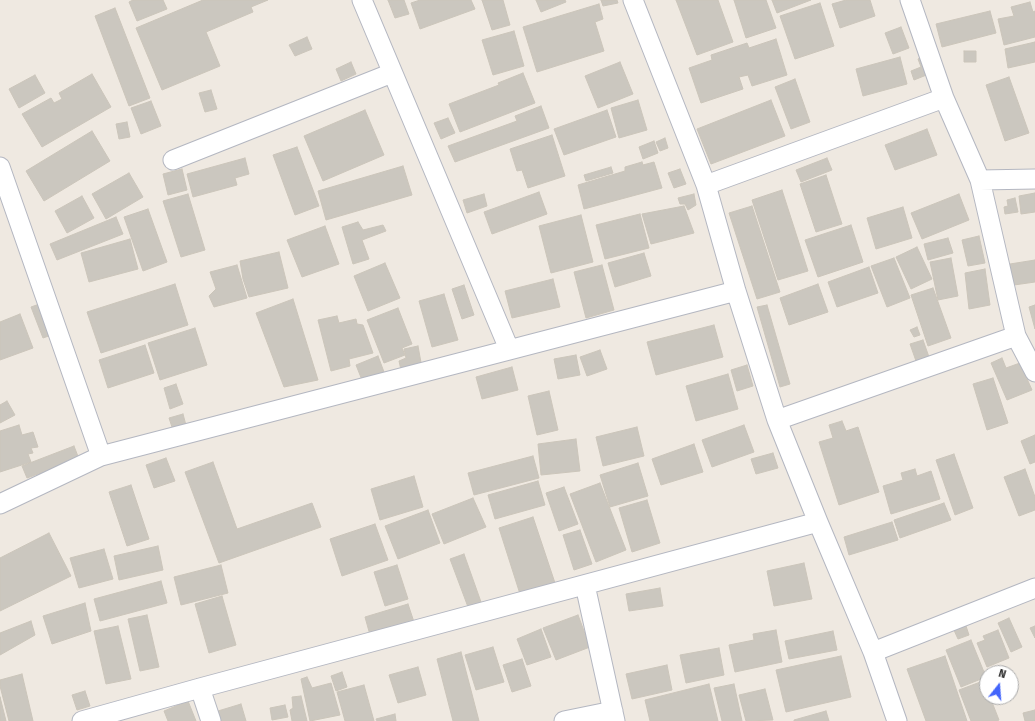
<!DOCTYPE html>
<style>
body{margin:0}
#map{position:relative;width:1035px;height:721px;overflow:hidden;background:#efe9e1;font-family:"Fira Sans",sans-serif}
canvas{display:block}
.north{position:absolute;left:979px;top:665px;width:40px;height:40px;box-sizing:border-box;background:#fff;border:1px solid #ababab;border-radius:50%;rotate:17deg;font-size:11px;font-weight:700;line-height:16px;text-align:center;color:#2e2e2e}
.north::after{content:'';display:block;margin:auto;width:14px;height:18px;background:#4264fb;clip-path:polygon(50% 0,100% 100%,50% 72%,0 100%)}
</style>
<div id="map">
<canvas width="1035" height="721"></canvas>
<div class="north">N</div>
</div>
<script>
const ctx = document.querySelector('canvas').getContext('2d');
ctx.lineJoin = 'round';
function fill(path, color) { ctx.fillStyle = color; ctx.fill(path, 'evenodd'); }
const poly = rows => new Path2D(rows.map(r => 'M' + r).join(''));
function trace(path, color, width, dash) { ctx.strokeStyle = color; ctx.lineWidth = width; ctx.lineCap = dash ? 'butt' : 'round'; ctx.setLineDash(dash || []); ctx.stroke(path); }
const building = poly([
 [133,0,163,0,167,9,137,21,129,2,133,0],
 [203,0,268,0,251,7,253,12,206,32,220,66,162,90,136,28,203,0],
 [388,0,404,0,409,14,395,18,388,0],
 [420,0,471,0,475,9,420,29,411,3,420,0],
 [482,0,503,0,510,25,492,30,482,0],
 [536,0,565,0,566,2,541,12,536,0],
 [601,0,617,0,618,3,603,6,601,0],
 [676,0,718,0,733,42,697,55,676,0],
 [734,0,766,0,776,28,746,38,734,0],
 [772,0,811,0,777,13,772,0],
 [846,0,870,0,875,16,840,28,832,4,846,0],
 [1030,2,1033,12,1035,11,1035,37,1004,45,998,19,1014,16,1011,7,1030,2],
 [820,3,834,46,795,59,780,16,820,3],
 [599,4,603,19,595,22,604,51,537,72,523,27,599,4],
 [115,8,150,98,129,106,95,16,115,8],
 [990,11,996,33,942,47,936,24,990,11],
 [901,27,909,48,893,54,885,33,901,27],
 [514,31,524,66,493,75,482,40,514,31],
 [307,37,312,49,295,56,289,45,307,37],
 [776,39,787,75,752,86,748,75,739,77,743,89,701,103,689,68,712,60,711,55,747,43,749,48,776,39],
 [1035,42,1035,62,1008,68,1005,49,1035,42],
 [964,51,976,51,976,62,964,62,964,51],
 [900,57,907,84,863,96,856,69,900,57],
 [922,57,929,74,914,80,911,71,921,67,918,59,922,57],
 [351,62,356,74,341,81,336,69,351,62],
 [620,62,633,94,598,108,585,76,620,62],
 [523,73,535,103,460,132,449,104,499,85,498,83,523,73],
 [92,74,111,107,42,147,22,114,51,98,54,103,62,99,59,93,92,74],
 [35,75,45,93,19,108,9,89,35,75],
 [1009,77,1029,133,1005,141,986,85,1009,77],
 [795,79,810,122,791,129,775,87,795,79],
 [211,90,217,109,205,112,199,93,211,90],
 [638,100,647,130,619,138,611,108,638,100],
 [771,100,785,136,711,164,697,129,771,100],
 [151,101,161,126,141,134,131,108,151,101],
 [541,106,549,128,455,162,448,146,517,121,515,116,541,106],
 [365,110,384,155,323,181,304,136,365,110],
 [607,110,616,137,564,155,554,129,607,110],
 [448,118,455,133,441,139,434,123,448,118],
 [127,122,130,137,119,139,116,124,127,122],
 [927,129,937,155,895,170,885,145,927,129],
 [92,131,110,161,44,201,26,171,92,131],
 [552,135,565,176,528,188,522,170,517,171,510,149,552,135],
 [665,138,668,148,660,151,656,142,665,138],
 [654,141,658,153,643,159,639,147,654,141],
 [297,147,319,206,295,215,273,155,297,147],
 [245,158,249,174,235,178,237,185,193,197,187,174,245,158],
 [827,158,832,170,801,182,796,170,827,158],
 [642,162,643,165,654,162,662,188,584,209,578,185,625,171,625,167,642,162],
 [403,166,412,195,326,220,318,191,403,166],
 [611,167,613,173,586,181,584,175,611,167],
 [182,169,187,190,168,195,163,174,182,169],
 [680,169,686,184,674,188,668,173,680,169],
 [129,173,143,197,106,219,92,194,129,173],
 [826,175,842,224,816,232,800,184,826,175],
 [782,190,808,271,778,280,752,200,782,190],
 [539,192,547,214,492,234,484,212,539,192],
 [1035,193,1035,212,1021,214,1019,196,1035,193],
 [188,194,205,250,181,257,163,201,188,194],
 [484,194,487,206,467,213,463,200,484,194],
 [694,194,696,205,688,210,685,204,680,204,678,198,694,194],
 [959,194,969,220,922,239,911,213,959,194],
 [82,196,94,218,67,233,55,211,82,196],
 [1015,198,1018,212,1005,214,1004,207,1008,206,1007,200,1015,198],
 [684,206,694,233,651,244,642,214,684,206],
 [752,206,780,292,757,299,729,213,752,206],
 [903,207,912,238,876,249,867,218,903,207],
 [148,209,167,262,143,271,124,217,148,209],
 [640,214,649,248,605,259,596,225,640,214],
 [581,215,593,262,551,273,539,226,581,215],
 [116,217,123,234,57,260,50,244,116,217],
 [358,222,363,230,383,225,386,231,362,240,369,259,353,264,342,227,358,222],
 [851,225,863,262,818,277,805,240,851,225],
 [325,226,339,264,302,277,287,240,325,226],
 [979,236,985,263,968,266,962,240,979,236],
 [948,238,953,253,928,260,924,244,948,238],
 [130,239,138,269,89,282,81,253,130,239],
 [917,247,932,279,911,289,896,257,917,247],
 [279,252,288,288,249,297,243,279,240,261,279,252],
 [644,253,651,276,615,287,608,263,644,253],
 [894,258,910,298,887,307,871,266,894,258],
 [951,258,958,296,938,300,930,262,951,258],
 [1035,260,1035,282,1014,285,1010,264,1035,260],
 [385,263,400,298,368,311,354,276,385,263],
 [237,265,247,298,214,307,209,296,216,289,210,272,237,265],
 [602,265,614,310,586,318,574,272,602,265],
 [869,267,878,293,837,307,828,282,869,267],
 [985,269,990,305,969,309,965,273,985,269],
 [553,279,560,307,512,318,505,291,553,279],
 [175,284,188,325,101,353,87,312,175,284],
 [818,284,828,312,789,325,780,298,818,284],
 [464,285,474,315,462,319,452,289,464,285],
 [933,288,951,338,928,346,911,295,933,288],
 [444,294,458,340,432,347,419,301,444,294],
 [293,299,318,380,284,387,256,313,293,299],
 [45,302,57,333,43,338,31,307,45,302],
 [767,305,790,384,780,387,757,307,767,305],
 [1035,305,1035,329,1029,307,1035,305],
 [398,308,412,344,402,348,405,355,384,363,367,320,398,308],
 [20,314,33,348,0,360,0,322,20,314],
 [337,316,339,323,356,319,357,324,363,325,373,353,349,359,350,366,331,371,318,320,337,316],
 [714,325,723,357,656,375,647,342,714,325],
 [917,327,920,335,914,337,910,330,917,327],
 [195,328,207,365,160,380,148,343,195,328],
 [923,340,929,357,916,361,910,344,923,340],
 [145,345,154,373,108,388,99,360,145,345],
 [418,346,422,368,401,370,399,361,406,358,404,349,418,346],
 [600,350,607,369,587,376,580,357,600,350],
 [576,355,580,375,558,379,554,359,576,355],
 [378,356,384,372,362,380,356,365,378,356],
 [1002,358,1006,368,1020,363,1032,390,1007,400,991,363,1002,358],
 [747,365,753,386,737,391,731,370,747,365],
 [512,367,518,390,482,399,476,377,512,367],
 [728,374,738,409,696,421,686,386,728,374],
 [993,378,1008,423,987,430,973,384,993,378],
 [176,384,183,404,170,409,164,388,176,384],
 [549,391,558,430,537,435,528,396,549,391],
 [7,401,15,415,0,423,0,405,7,401],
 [183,414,187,429,174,433,169,418,183,414],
 [842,421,846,431,858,427,879,492,839,505,819,442,833,438,829,425,842,421],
 [19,425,22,435,33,432,38,447,31,448,33,453,28,454,31,462,0,472,0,431,19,425],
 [744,425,754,452,712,467,702,440,744,425],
 [637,427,644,456,603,466,596,437,637,427],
 [1035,435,1035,462,1030,464,1021,441,1035,435],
 [576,439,580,471,541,475,538,444,576,439],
 [694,444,703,472,661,485,652,459,694,444],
 [74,446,79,459,27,478,22,466,74,446],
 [773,453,778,468,756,474,751,459,773,453],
 [954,454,973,508,955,515,936,460,954,454],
 [533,456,539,478,474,495,468,473,533,456],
 [166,458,175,481,154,488,146,465,166,458],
 [213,462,237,529,312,503,321,527,219,563,185,472,213,462],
 [638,463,648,496,610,507,600,475,638,463],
 [915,469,917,476,931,471,940,499,891,514,883,486,903,480,901,473,915,469],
 [1025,469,1035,497,1035,510,1019,516,1004,477,1025,469],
 [414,476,423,507,380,520,371,489,414,476],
 [538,481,545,505,495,519,488,495,538,481],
 [600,483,626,550,596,562,570,494,600,483],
 [131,485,149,539,127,546,109,492,131,485],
 [564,487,578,524,559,531,546,493,564,487],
 [473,498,486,527,444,544,432,514,473,498],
 [647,500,660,543,632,552,619,508,647,500],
 [944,503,951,520,900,538,894,520,944,503],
 [428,510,440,543,398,559,385,526,428,510],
 [533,517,555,583,520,594,499,528,533,517],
 [892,522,898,540,849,555,844,537,892,522],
 [375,524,388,560,342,576,330,539,375,524],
 [580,530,592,564,574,570,563,535,580,530],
 [49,533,71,576,0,611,0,558,49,533],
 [158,546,163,570,119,580,114,556,158,546],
 [104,549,113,579,79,588,70,558,104,549],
 [464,554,481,602,468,607,450,559,464,554],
 [804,563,812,599,774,606,767,571,804,563],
 [221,565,228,593,181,605,174,577,221,565],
 [397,565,408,599,385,606,374,572,397,565],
 [161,581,167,603,100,621,94,599,161,581],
 [660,588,663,606,629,611,626,594,660,588],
 [222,596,236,645,209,653,195,604,222,596],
 [85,603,91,631,52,644,43,616,85,603],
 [408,604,414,622,370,635,365,617,408,604],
 [147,615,159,667,140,671,128,619,147,615],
 [578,615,590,647,556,660,543,628,578,615],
 [1009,618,1022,647,1011,652,998,623,1009,618],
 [31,621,35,635,0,655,0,633,31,621],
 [965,623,969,635,958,639,953,628,965,623],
 [118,626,131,679,106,684,94,631,118,626],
 [1035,626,1035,638,1030,628,1035,626],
 [541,629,551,657,527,665,517,639,541,629],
 [776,630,782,662,735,672,729,645,754,640,753,634,776,630],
 [998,630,1009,658,987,667,977,643,985,640,983,636,998,630],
 [833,631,837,650,789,659,785,641,833,631],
 [971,640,986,677,961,687,946,650,971,640],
 [493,647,504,682,476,690,465,655,493,647],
 [719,648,724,675,686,683,680,655,719,648],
 [461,652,479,721,453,721,437,659,461,652],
 [841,656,851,697,786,712,776,670,841,656],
 [945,656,967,721,926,721,907,669,945,656],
 [522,659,531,686,512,692,503,665,522,659],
 [667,665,672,690,632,699,626,674,667,665],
 [418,667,426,695,398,703,389,675,418,667],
 [342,672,347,687,336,691,331,676,342,672],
 [22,674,33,721,9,721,0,686,0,680,22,674],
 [307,677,312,688,331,683,340,715,310,721,301,679,307,677],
 [983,681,987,690,987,697,990,697,999,720,997,721,971,721,959,690,983,681],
 [709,684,718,721,650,721,645,700,709,684],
 [734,684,742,721,722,721,714,688,734,684],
 [364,685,374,721,345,721,337,692,364,685],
 [765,689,773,720,746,721,739,695,765,689],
 [85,691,90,706,77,710,72,695,85,691],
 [301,696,307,721,292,721,290,710,293,708,292,697,301,696],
 [0,697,6,721,0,721,0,697],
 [188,701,196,721,168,721,164,711,188,701],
 [241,704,246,721,221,721,218,711,241,704],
 [285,705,288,717,272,720,270,708,285,705],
 [1035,710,1035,721,1025,721,1023,713,1035,710],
 [826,711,829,721,794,721,794,720,826,711],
 [395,714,396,721,377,721,376,719,395,714]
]);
fill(building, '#cbc7bf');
trace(building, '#cbc5ba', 1);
const minor = poly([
 [362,0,509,349],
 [633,0,706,185,736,291,777,420,818,522,873,652,1035,588],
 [910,0,944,98,980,180,1016,336,1035,372],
 [173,160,392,73],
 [0,167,101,456],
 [980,180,1035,179],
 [706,185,944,98],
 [777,420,1016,336],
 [0,504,101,456,736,291],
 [585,585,615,721],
 [873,652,897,721],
 [200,688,211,721],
 [82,721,200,688,818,522],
 [564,721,613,711]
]);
trace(minor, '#b4b7c1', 21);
trace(minor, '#fff', 19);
</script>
